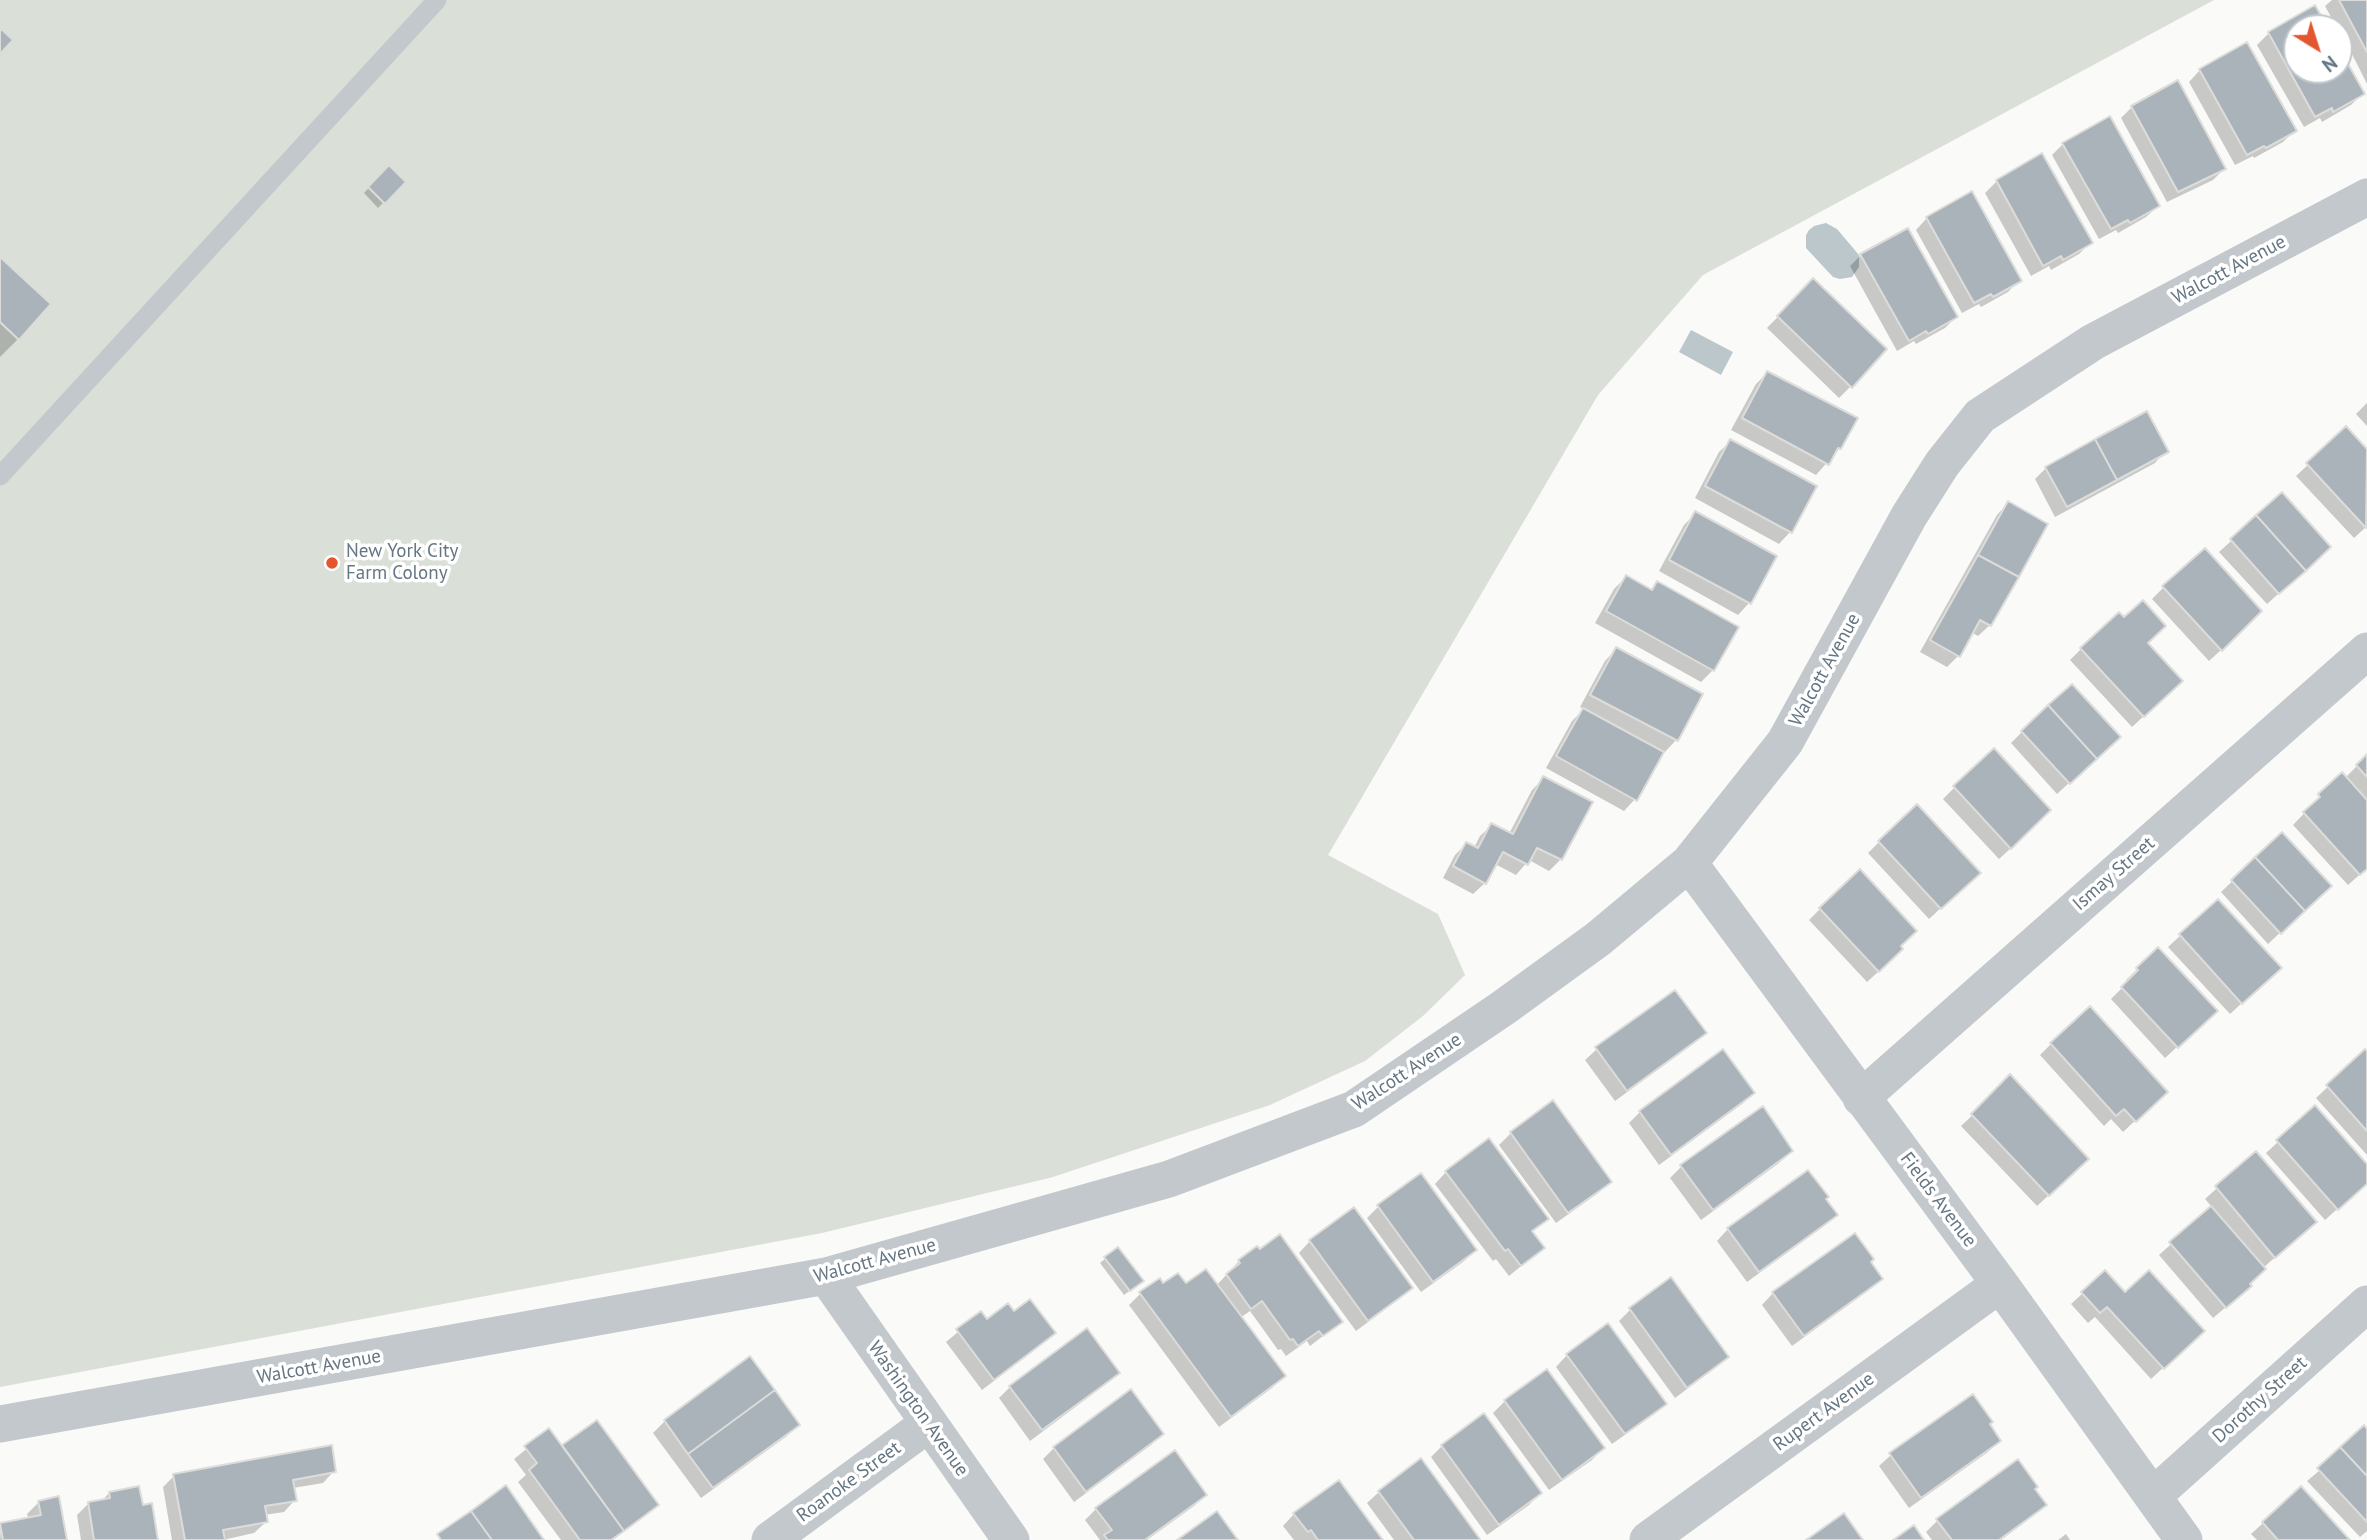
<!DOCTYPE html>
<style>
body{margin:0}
#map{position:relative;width:2367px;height:1540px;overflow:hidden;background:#fafaf8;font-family:"PT Sans",sans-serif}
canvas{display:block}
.north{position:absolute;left:2283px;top:14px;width:70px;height:70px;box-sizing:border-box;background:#fff;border:2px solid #c1c8cd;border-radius:50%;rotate:142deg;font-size:19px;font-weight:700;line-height:28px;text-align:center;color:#657683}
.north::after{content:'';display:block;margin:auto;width:24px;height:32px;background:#e4572e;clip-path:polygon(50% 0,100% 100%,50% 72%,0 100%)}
</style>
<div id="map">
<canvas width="2367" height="1540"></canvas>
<div class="north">N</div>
</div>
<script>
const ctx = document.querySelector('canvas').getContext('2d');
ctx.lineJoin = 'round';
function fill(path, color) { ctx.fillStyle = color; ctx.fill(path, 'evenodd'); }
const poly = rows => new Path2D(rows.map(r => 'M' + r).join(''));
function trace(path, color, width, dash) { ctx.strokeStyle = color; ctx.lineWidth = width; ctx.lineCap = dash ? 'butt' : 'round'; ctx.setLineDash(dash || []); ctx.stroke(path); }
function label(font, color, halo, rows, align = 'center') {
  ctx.font = font + ' "PT Sans",sans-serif'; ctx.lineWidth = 7; ctx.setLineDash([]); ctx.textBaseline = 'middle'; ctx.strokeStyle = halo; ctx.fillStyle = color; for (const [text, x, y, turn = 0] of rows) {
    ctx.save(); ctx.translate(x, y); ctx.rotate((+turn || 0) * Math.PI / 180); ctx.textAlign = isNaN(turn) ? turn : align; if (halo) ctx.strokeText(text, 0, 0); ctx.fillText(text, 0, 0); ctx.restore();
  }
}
fill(poly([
 [0,0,2214,0,1703,275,1598,395,1328,855,1438,914,1465,975,1423,1016,1365,1061,1270,1105,1053,1177,822,1233,0,1387]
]), '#dadfd7');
fill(poly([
 [1826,223,1837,229,1859,255,1859,267,1852,277,1840,279,1833,277,1806,248,1806,235,1809,230,1814,226],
 [1691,330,1733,352,1721,375,1679,352]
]), '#bbc7cb');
fill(poly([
 [2332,0,2367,0,2367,84,2339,28,2337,28,2325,6],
 [2314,8,2326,28,2297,28,2297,70,2339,70,2339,52,2362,94,2351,105,2322,122,2320,118,2304,127,2257,45,2269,33],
 [2200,70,2294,131,2283,142,2254,158,2253,156,2235,165,2189,82],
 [2132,107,2224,169,2213,180,2167,202,2121,118],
 [2063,144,2158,206,2146,217,2118,233,2116,230,2099,239,2052,155],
 [2041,156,2090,243,2079,254,2051,270,2049,266,2031,276,1985,193,1997,181],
 [389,167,404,182,378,208,364,193],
 [1927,218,2019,280,2008,292,1981,307,1979,304,1962,313,1916,230],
 [1861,255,1956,317,1945,328,1916,344,1914,341,1897,351,1850,266],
 [0,260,18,339,0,357],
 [1814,280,1863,374,1839,398,1767,328],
 [1767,373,1840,448,1816,475,1731,430,1756,384],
 [2367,403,2367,426,2356,414],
 [2346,429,2367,451,2367,526,2354,538,2296,476],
 [1731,441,1814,486,1790,532,1779,544,1695,498,1719,452],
 [2166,451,2155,463,2055,517,2035,479,2046,468],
 [2282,495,2318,558,2267,604,2219,552],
 [2008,503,1990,625,1978,636,1971,632,1958,656,1947,667,1920,652,1997,515],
 [1695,514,1749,603,1738,615,1659,571,1684,525],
 [1626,577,1650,591,1657,583,1737,628,1713,670,1701,682,1595,623,1614,589],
 [2164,587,2233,639,2209,661,2152,599],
 [1616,649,1701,694,1676,740,1665,752,1663,751,1635,799,1624,811,1546,768,1572,721,1584,709,1580,707,1605,661],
 [2081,649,2170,692,2132,727,2070,660],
 [2022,732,2107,748,2057,794,2011,743],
 [2367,756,2367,868,2348,885,2293,825,2341,775,2345,778],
 [1544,778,1591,803,1561,859,1549,871,1529,860,1516,875,1495,864,1485,883,1473,894,1443,878,1455,855,1466,844,1474,848,1480,836,1492,825,1509,834,1532,790],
 [1955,787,2022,838,1999,859,1943,799],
 [2282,834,2318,897,2268,944,2221,892],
 [1879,842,1967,884,1929,919,1868,853],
 [2218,901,2268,979,2230,1014,2168,947],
 [1820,909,1899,946,1890,961,1867,982,1809,920],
 [2158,949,2204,1022,2165,1058,2111,999,2128,982,2126,980],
 [1705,1033,1693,1044,1615,1101,1585,1060,1597,1049],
 [2051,1044,2154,1103,2123,1132,2111,1119,2104,1126,2040,1055],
 [2365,1052,2367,1054,2367,1155,2316,1098],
 [1753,1093,1742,1104,1659,1165,1629,1123,1640,1112],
 [1553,1103,1610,1182,1598,1193,1556,1223,1499,1145,1511,1133],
 [2315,1108,2367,1167,2367,1182,2325,1220,2266,1153],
 [1978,1110,2076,1170,2037,1206,1961,1126],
 [1489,1141,1547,1218,1532,1232,1543,1248,1509,1276,1496,1259,1493,1261,1435,1184,1446,1172],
 [1790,1151,1779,1163,1701,1220,1670,1178,1681,1167],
 [2256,1153,2315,1222,2263,1268,2238,1297,2213,1318,2159,1255,2212,1207,2205,1199],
 [1420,1176,1475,1250,1463,1262,1421,1292,1367,1218,1378,1207],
 [1824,1199,1836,1215,1824,1226,1747,1282,1717,1241,1728,1229],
 [1310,1241,1410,1287,1399,1299,1356,1331,1299,1253],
 [1117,1249,1136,1286,1124,1295,1100,1263],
 [1239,1261,1341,1322,1310,1346,1307,1341,1286,1356,1281,1349,1278,1350,1250,1311,1240,1318,1283,1376,1272,1388,1219,1427,1129,1305,1140,1294,1163,1286,1216,1286],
 [1869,1262,1880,1278,1869,1290,1792,1346,1762,1305,1773,1293],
 [2105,1273,2125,1295,2191,1342,2151,1379,2095,1317,2088,1323,2071,1304],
 [1670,1280,1727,1357,1715,1368,1675,1398,1619,1321,1630,1310],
 [981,1313,986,1321,1054,1333,1042,1344,982,1390,946,1342],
 [1567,1355,1665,1403,1653,1415,1612,1444,1556,1367],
 [750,1359,798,1425,787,1436,701,1498,653,1433,665,1421],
 [1547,1371,1603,1448,1592,1460,1549,1490,1493,1413,1505,1401],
 [1118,1373,1106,1384,1030,1441,999,1398,1010,1387],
 [597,1422,657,1505,645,1516,613,1540,561,1540,518,1482,526,1475,514,1459,549,1431,562,1448],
 [1988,1425,1999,1440,1988,1452,1909,1508,1879,1466,1891,1455],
 [2367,1431,2367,1531,2360,1537,2307,1481],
 [1162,1434,1151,1445,1074,1502,1043,1459,1054,1448],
 [1442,1446,1540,1493,1529,1505,1487,1535,1431,1457],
 [334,1471,323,1483,293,1488,295,1500,284,1512,264,1515,266,1522,254,1533,223,1540,172,1540,163,1487,174,1476],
 [2033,1489,2045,1505,2033,1516,2001,1540,1932,1540,1926,1532,1937,1521],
 [2301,1489,2347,1540,2257,1540,2251,1534],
 [1379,1492,1477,1540,1394,1540,1367,1503],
 [109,1493,142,1507,156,1540,81,1540,77,1515,88,1504,101,1502],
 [1205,1495,1194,1506,1147,1540,1100,1540,1085,1520,1096,1509],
 [39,1502,66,1540,0,1540,1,1524,29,1519,27,1514],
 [1294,1514,1381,1540,1294,1540,1283,1526],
 [2066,1534,2070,1540,2058,1540]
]), '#0003');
const building = poly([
 [2339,0,2367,0,2367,52,2339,0],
 [2315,5,2328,28,2297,28,2297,70,2339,70,2339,48,2365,94,2333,112,2332,108,2315,117,2268,32,2315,5],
 [0,28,13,40,0,54,0,28],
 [2247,42,2297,131,2266,148,2264,146,2247,155,2199,69,2247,42],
 [2178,80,2226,169,2178,192,2131,106,2178,80],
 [2110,116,2160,206,2130,223,2128,220,2111,229,2062,143,2110,116],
 [2042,153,2093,243,2063,260,2061,256,2043,266,1996,180,2042,153],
 [389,165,406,182,385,204,368,187,389,165],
 [1972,191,2022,281,1993,297,1991,294,1974,303,1926,217,1972,191],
 [1908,228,1958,317,1928,334,1926,331,1909,341,1860,254,1908,228],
 [0,257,51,304,19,340,0,322,0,257],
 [1813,278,1887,349,1852,388,1777,316,1813,278],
 [1767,371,1858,418,1841,449,1838,448,1829,465,1742,418,1767,371],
 [2147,411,2169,452,2117,480,2095,439,2147,411],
 [2346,426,2367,449,2366,528,2306,463,2346,426],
 [1730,439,1817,486,1792,533,1705,486,1730,439],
 [2095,439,2117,480,2067,507,2045,467,2095,439],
 [2282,492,2331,547,2306,571,2256,515,2282,492],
 [2008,501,2048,524,2019,577,1978,555,2008,501],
 [1695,511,1777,556,1751,604,1669,560,1695,511],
 [2256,515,2306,571,2279,594,2230,539,2256,515],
 [2205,548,2262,611,2222,651,2162,586,2205,548],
 [1978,555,2019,577,1991,626,1980,620,1960,657,1930,640,1978,555],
 [1626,575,1652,590,1657,581,1739,627,1714,671,1606,611,1626,575],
 [2143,600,2166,626,2148,643,2183,681,2144,717,2080,648,2119,612,2124,617,2143,600],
 [1616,647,1703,694,1678,741,1590,695,1616,647],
 [2072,684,2121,737,2097,759,2048,705,2072,684],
 [2048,705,2097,759,2070,784,2021,731,2048,705],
 [1583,708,1664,752,1637,801,1556,756,1583,708],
 [1994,748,2051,810,2011,849,1953,786,1994,748],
 [2367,754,2367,777,2356,765,2367,754],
 [2342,772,2367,800,2367,869,2360,875,2303,812,2320,797,2318,794,2342,772],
 [1543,776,1593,802,1562,860,1537,848,1528,865,1503,852,1486,884,1453,866,1466,842,1478,848,1491,823,1513,834,1543,776],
 [1917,804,1981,873,1941,909,1878,841,1917,804],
 [2282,832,2332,886,2305,911,2255,857,2282,832],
 [2255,857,2305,911,2281,934,2231,880,2255,857],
 [1860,869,1917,931,1901,946,1903,949,1879,972,1819,908,1860,869],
 [2218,899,2282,968,2242,1004,2179,934,2218,899],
 [2158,947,2218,1011,2178,1048,2121,987,2138,970,2136,968,2158,947],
 [1675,990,1707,1033,1627,1091,1595,1047,1675,990],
 [2090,1006,2168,1092,2136,1122,2124,1109,2116,1116,2050,1043,2090,1006],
 [1723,1049,1755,1093,1671,1155,1639,1111,1723,1049],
 [2365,1049,2367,1051,2367,1131,2326,1085,2365,1049],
 [2010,1074,2089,1159,2049,1196,1971,1114,2010,1074],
 [1553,1100,1612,1182,1568,1213,1510,1132,1553,1100],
 [2315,1105,2367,1164,2367,1184,2338,1210,2276,1140,2315,1105],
 [1763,1106,1793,1151,1713,1210,1680,1165,1763,1106],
 [1489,1138,1549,1219,1532,1231,1545,1248,1521,1266,1508,1249,1505,1251,1445,1171,1489,1138],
 [2256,1151,2317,1222,2275,1258,2215,1186,2256,1151],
 [1808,1170,1829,1197,1826,1199,1838,1215,1759,1272,1727,1228,1808,1170],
 [1421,1173,1477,1250,1433,1282,1377,1205,1421,1173],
 [2211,1206,2266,1269,2250,1284,2252,1286,2226,1308,2169,1242,2211,1206],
 [1354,1207,1413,1288,1368,1321,1309,1240,1354,1207],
 [1855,1233,1874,1259,1871,1262,1883,1279,1804,1336,1772,1292,1855,1233],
 [1280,1234,1343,1322,1323,1336,1319,1331,1298,1346,1293,1339,1290,1340,1262,1301,1251,1309,1226,1274,1240,1263,1238,1260,1257,1246,1260,1249,1280,1234],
 [1118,1247,1144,1281,1130,1291,1104,1257,1118,1247],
 [1206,1269,1286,1376,1231,1417,1139,1292,1160,1278,1163,1283,1178,1273,1186,1283,1206,1269],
 [2105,1270,2125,1292,2149,1270,2205,1331,2164,1369,2107,1307,2100,1313,2081,1292,2105,1270],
 [1671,1277,1729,1357,1687,1388,1629,1308,1671,1277],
 [1030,1299,1056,1333,994,1380,956,1329,981,1311,987,1319,1008,1303,1014,1311,1030,1299],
 [1608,1323,1667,1404,1625,1434,1566,1354,1608,1323],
 [1087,1328,1120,1373,1042,1430,1009,1386,1087,1328],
 [750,1356,775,1390,688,1454,664,1420,750,1356],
 [1547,1369,1605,1448,1562,1480,1504,1400,1547,1369],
 [1131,1389,1164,1434,1086,1492,1053,1447,1131,1389],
 [775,1390,800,1425,713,1488,688,1454,775,1390],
 [1973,1394,1993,1422,1990,1424,2001,1441,1921,1498,1889,1453,1973,1394],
 [1484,1413,1542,1493,1499,1525,1441,1445,1484,1413],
 [597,1420,659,1505,624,1531,562,1445,597,1420],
 [2364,1425,2367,1429,2367,1476,2340,1447,2364,1425],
 [549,1428,624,1531,611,1540,580,1540,529,1470,537,1463,524,1446,549,1428],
 [332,1445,336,1472,293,1480,297,1501,265,1506,268,1522,223,1530,225,1540,185,1540,173,1474,332,1445],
 [2340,1447,2367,1476,2367,1522,2317,1468,2340,1447],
 [1175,1450,1207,1495,1145,1540,1108,1540,1104,1535,1112,1530,1095,1508,1175,1450],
 [1421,1458,1480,1539,1479,1540,1414,1540,1378,1491,1421,1458],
 [2018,1459,2038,1487,2035,1489,2047,1505,1999,1540,1952,1540,1936,1519,2018,1459],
 [1339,1480,1383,1540,1318,1540,1311,1530,1308,1532,1293,1513,1339,1480],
 [506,1485,544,1540,492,1540,471,1511,506,1485],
 [139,1486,143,1505,152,1503,158,1540,94,1540,88,1502,110,1498,109,1492,139,1486],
 [2301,1486,2350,1540,2278,1540,2262,1522,2301,1486],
 [59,1496,67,1540,3,1540,0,1523,41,1515,38,1501,59,1496],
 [471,1511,492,1540,441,1540,437,1534,471,1511],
 [1217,1511,1238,1540,1177,1540,1217,1511],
 [1844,1513,1863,1540,1806,1540,1844,1513],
 [1914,1525,1924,1540,1893,1540,1914,1525]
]);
fill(building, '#aab3b9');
trace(building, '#dcdcda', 2);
trace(poly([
 [0,476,437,0]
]), '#c3c8cc', 19);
trace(poly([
 [1689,863,2000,1284,2184,1540],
 [1861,1098,2367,651],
 [826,1276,1011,1540],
 [0,1424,826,1276,1169,1179,1354,1109,1503,1008,1598,939,1689,863,1785,742,1909,516,1942,464,1980,416,2093,342,2367,197],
 [2153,1496,2367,1304],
 [770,1540,928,1424],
 [1648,1540,2000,1284]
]), '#c3c8cc', 37);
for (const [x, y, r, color] of [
 [332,563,7,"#e4572e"]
]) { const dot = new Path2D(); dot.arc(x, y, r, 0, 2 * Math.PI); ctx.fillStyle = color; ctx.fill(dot); trace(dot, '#fff', 2.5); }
label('19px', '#657683', '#fff', [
 ["Walcott Avenue",2229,270,-28],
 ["Walcott Avenue",1825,670,-61],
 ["Ismay Street",2114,874,-41],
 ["Walcott Avenue",1407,1072,-33],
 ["Fields Avenue",1938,1200,53],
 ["Walcott Avenue",875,1261,-15],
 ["Walcott Avenue",319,1367,-10],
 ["Dorothy Street",2260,1400,-42],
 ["Washington Avenue",918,1409,55],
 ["Rupert Avenue",1824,1412,-36],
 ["Roanoke Street",849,1482,-36]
]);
label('19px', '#657683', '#fff', [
 ["New York City",346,552],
 ["Farm Colony",346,574]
], 'left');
</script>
